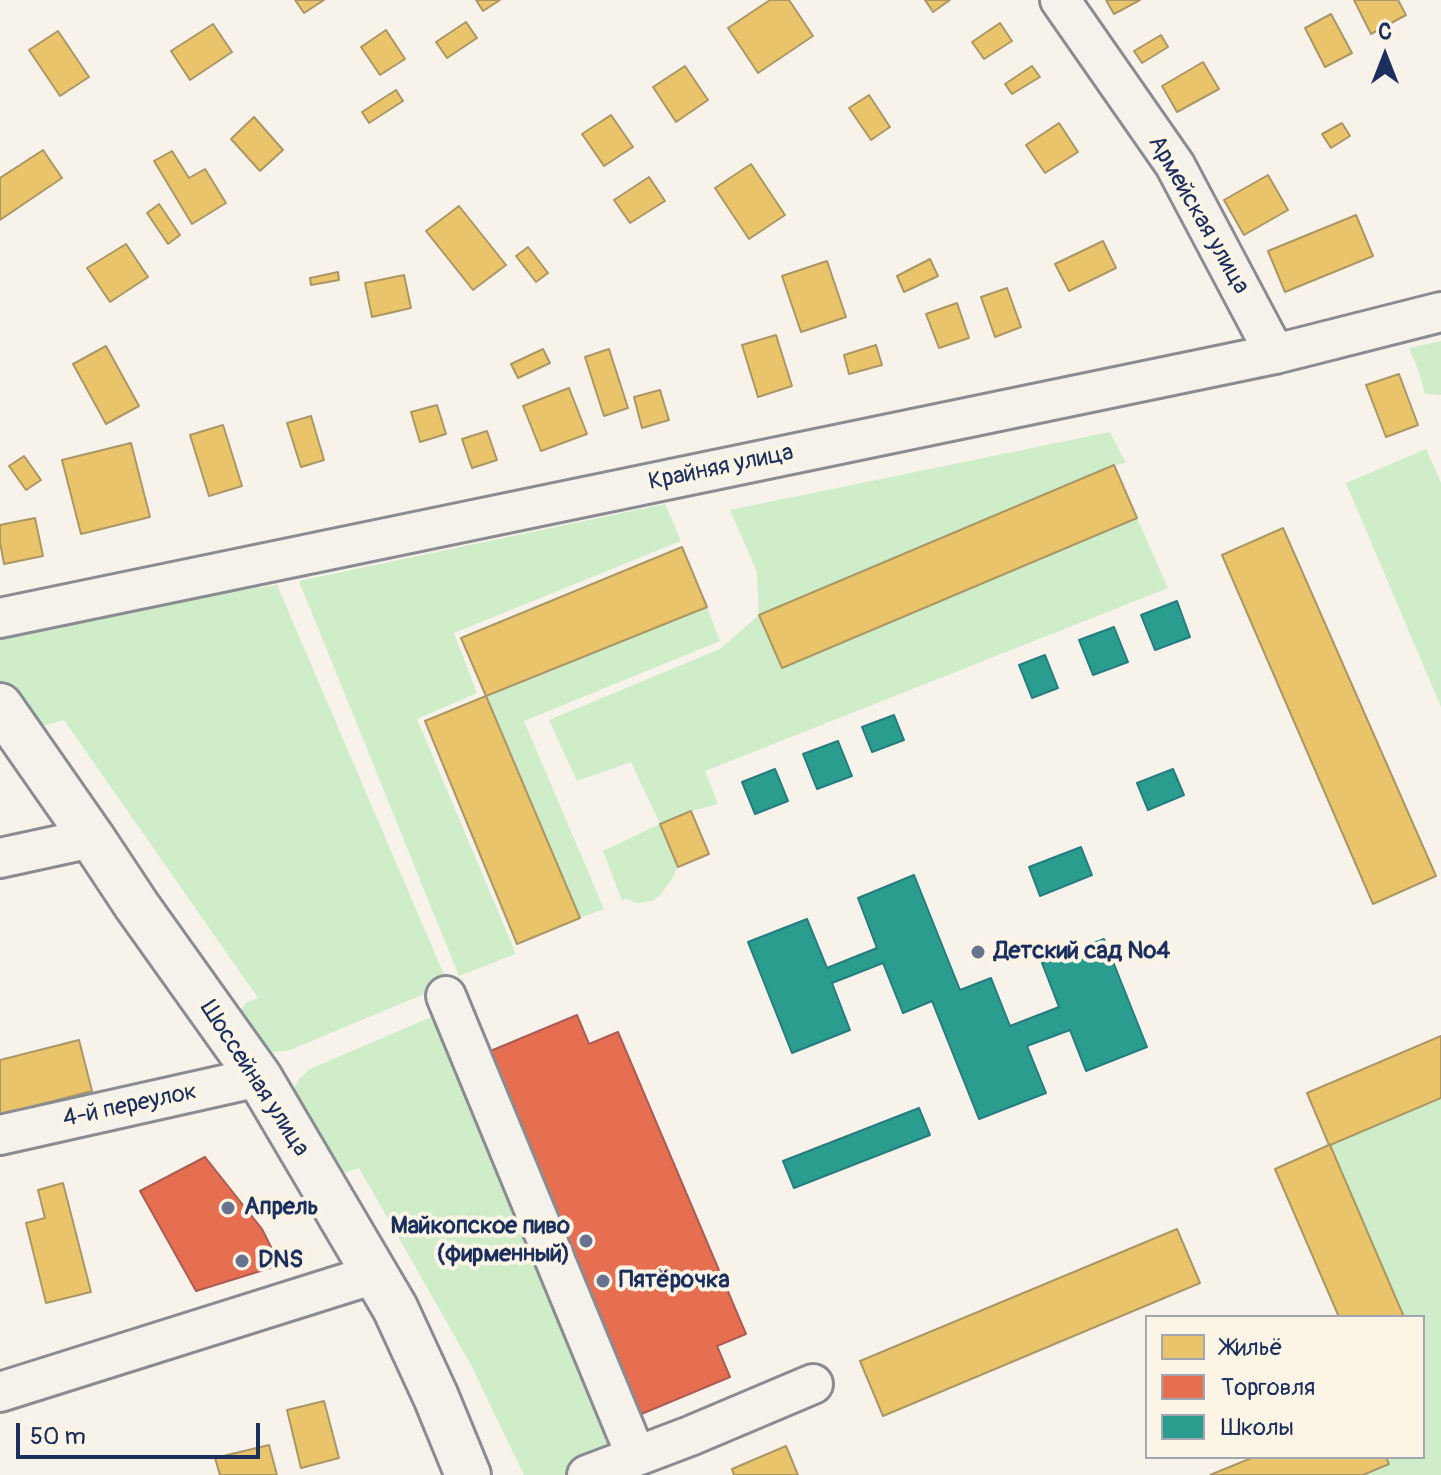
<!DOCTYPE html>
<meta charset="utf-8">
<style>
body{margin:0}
#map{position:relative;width:1441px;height:1475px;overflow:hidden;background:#f7f3ea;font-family:Pangolin,sans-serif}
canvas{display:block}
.legend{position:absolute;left:1145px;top:1315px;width:280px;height:144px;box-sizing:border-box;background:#fcf5e5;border:2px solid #a2a6af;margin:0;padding:10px 14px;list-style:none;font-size:24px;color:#1b2f5e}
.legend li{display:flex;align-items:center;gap:16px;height:40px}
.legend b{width:40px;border:2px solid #a2a6af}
.north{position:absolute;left:1345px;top:16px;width:80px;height:80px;-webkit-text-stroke:6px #fcf5e5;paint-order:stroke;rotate:0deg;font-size:22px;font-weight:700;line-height:32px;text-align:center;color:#1b2f5e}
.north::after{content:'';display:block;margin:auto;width:28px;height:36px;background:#1b2f5e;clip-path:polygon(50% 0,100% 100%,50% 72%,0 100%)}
.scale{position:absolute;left:16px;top:1423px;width:244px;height:36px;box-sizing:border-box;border:4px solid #1b2f5e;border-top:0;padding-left:10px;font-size:24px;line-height:28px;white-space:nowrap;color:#1b2f5e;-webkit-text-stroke:6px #fcf5e5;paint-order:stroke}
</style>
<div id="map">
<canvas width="1441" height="1475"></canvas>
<ul class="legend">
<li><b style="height:22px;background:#e9c46a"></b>Жильё</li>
<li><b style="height:22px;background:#e76f51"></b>Торговля</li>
<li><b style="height:22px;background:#2a9d8f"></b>Школы</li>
</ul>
<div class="north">С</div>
<div class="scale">50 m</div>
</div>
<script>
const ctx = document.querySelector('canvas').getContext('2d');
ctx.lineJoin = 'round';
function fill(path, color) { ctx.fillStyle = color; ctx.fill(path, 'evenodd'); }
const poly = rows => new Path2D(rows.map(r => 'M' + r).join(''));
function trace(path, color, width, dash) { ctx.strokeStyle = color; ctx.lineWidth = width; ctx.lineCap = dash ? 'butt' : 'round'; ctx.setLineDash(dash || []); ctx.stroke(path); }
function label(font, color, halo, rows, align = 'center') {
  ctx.font = font + ' Pangolin,sans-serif'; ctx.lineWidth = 8; ctx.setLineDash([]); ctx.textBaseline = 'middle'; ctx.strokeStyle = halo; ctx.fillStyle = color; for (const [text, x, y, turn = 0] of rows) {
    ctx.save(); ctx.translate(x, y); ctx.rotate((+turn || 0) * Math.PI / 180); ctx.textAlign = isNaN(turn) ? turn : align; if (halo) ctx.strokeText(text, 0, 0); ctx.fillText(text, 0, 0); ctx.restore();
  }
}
fill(poly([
 [1441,341,1441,395,1425,394,1419,372,1409,348],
 [1110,432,1126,463,1114,465,759,615,1137,518,1168,588,705,771,718,804,691,811,678,867,672,879,660,895,652,901,638,903,626,899,622,901,603,851,660,824,631,762,577,781,549,720,720,649,759,615,757,572,730,510],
 [1426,449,1441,483,1441,707,1346,483],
 [665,504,681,541,454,633,477,693,417,719,516,954,459,976,299,581],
 [277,585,448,984,290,1050,275,1052,263,1052,239,1013,246,1003,258,998,64,720,39,727,0,687,0,632,15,625],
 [707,607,720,641,524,721,604,909,580,918,486,696],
 [443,1012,622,1453,567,1475,524,1475,470,1363,359,1168,339,1174,294,1105,293,1090,300,1078,310,1069],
 [1441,1098,1441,1475,1363,1475,1389,1464,1386,1457,1423,1457,1423,1317,1404,1317,1330,1145]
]), '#ceedc8');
const homes = poly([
 [295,0,324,0,304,13,295,0],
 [476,0,500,0,483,11,476,0],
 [770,0,789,0,813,36,758,73,728,28,770,0],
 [925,0,950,0,933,12,925,0],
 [1106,0,1140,0,1114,14,1106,0],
 [1354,0,1398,0,1406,15,1371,34,1354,0],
 [1331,14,1352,53,1325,67,1305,28,1331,14],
 [466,22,477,38,447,58,436,42,466,22],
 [1000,23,1012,41,984,59,972,42,1000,23],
 [213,24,232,52,190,80,171,51,213,24],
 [386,30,405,59,380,75,361,47,386,30],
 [58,31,89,77,60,96,29,50,58,31],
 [1161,35,1168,47,1142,63,1134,51,1161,35],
 [1203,62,1219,89,1177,112,1162,86,1203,62],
 [685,66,708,100,676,122,653,87,685,66],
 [1032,66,1040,77,1012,94,1005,84,1032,66],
 [396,90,403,101,369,123,362,112,396,90],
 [869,95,890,127,871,140,849,108,869,95],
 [611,115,633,147,604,166,582,134,611,115],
 [254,117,283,150,260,171,231,139,254,117],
 [1059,123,1078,152,1045,173,1026,145,1059,123],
 [1342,123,1350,136,1331,148,1322,134,1342,123],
 [43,150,62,178,0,220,0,178,43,150],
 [172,151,189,178,205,169,226,203,192,224,154,161,172,151],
 [751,164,785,215,749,239,715,188,751,164],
 [1268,175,1288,210,1244,235,1224,200,1268,175],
 [649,177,665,201,630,223,614,200,649,177],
 [159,204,180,235,168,244,147,213,159,204],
 [459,206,506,265,473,290,426,231,459,206],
 [1356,215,1373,256,1285,292,1268,251,1356,215],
 [1103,241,1116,268,1069,291,1055,264,1103,241],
 [126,244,148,277,110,302,87,268,126,244],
 [528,247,548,273,536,282,516,256,528,247],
 [930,259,938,276,904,292,897,276,930,259],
 [827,261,846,317,801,332,782,276,827,261],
 [338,272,339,280,311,285,310,278,338,272],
 [404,275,411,308,372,317,365,283,404,275],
 [1007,288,1021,327,995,337,981,297,1007,288],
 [957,303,969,338,939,348,926,314,957,303],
 [776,335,792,386,758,397,742,345,776,335],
 [876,345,882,365,849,374,844,355,876,345],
 [106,346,139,406,106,424,73,364,106,346],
 [543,349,550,363,518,378,511,364,543,349],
 [609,349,628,408,604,416,585,357,609,349],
 [1399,374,1418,425,1386,437,1366,385,1399,374],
 [569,388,587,434,541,451,523,406,569,388],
 [660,390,669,420,642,428,634,397,660,390],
 [437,405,446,434,420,442,411,412,437,405],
 [311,416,324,460,301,467,287,423,311,416],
 [223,425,242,486,209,496,190,435,223,425],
 [487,431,497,460,472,468,462,439,487,431],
 [131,443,150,517,81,534,62,460,131,443],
 [24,456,41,480,26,490,9,466,24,456],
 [1114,465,1137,518,782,668,759,615,1114,465],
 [35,518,43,556,4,564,0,542,0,525,35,518],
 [1283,528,1436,876,1373,904,1222,555,1283,528],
 [682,547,707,607,486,696,580,918,517,944,425,721,486,696,461,638,682,547],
 [691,811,709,854,678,867,660,824,691,811],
 [1441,1036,1441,1098,1330,1145,1404,1317,1339,1317,1275,1169,1329,1145,1307,1093,1441,1036],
 [79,1040,92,1091,0,1115,0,1060,79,1040],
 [63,1183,91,1292,46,1303,26,1223,45,1218,38,1190,63,1183],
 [1177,1229,1200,1283,883,1416,860,1361,1177,1229],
 [324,1401,339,1458,301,1468,287,1410,324,1401],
 [269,1445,277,1475,220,1475,215,1458,269,1445],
 [786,1446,798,1475,734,1475,732,1469,786,1446],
 [1254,1457,1386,1457,1389,1464,1363,1475,1210,1475,1254,1457]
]);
fill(homes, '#e9c46a');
trace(homes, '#ab9766', 2);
const shops = poly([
 [577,1015,589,1044,618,1032,746,1334,717,1346,730,1377,639,1415,488,1052,577,1015],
 [205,1157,262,1229,280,1265,196,1291,140,1191,205,1157]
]);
fill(shops, '#e76f51');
trace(shops, '#aa5c55', 2);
const schools = poly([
 [1177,601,1190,637,1155,650,1141,615,1177,601],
 [1114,627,1128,662,1093,675,1079,640,1114,627],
 [1045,655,1058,688,1032,698,1019,665,1045,655],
 [894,715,904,740,872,752,862,727,894,715],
 [838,741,852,776,817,789,803,754,838,741],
 [775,769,788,801,755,814,742,782,775,769],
 [1173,769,1184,795,1148,810,1137,783,1173,769],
 [1081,847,1092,875,1040,896,1029,867,1081,847],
 [914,875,960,990,991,978,1010,1026,1059,1007,1042,963,1104,939,1147,1047,1086,1071,1070,1030,1027,1046,1046,1093,979,1119,932,1001,903,1013,883,963,832,983,850,1030,792,1053,748,942,807,919,827,968,877,948,858,898,914,875],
 [919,1108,930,1135,794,1188,783,1161,919,1108]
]);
fill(schools, '#2a9d8f');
trace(schools, '#267c80', 2);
const minor = poly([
 [1060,0,1175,165,1275,354],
 [0,618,1275,354,1441,312],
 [0,858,92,838],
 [446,996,636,1456],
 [0,1135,259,1077],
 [0,1392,375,1274],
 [587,1475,690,1436,813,1384]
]);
const major = poly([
 [0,706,92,838,137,906,259,1077,395,1308,436,1397,468,1475]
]);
trace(minor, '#8a8c91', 44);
trace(major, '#8a8c91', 50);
trace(minor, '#f5f2ec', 38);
trace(major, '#f5f2ec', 44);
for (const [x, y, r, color] of [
 [978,952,8,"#68748f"],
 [228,1208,8,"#68748f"],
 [586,1241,8,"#68748f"],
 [242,1261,8,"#68748f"],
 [603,1281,8,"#68748f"]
]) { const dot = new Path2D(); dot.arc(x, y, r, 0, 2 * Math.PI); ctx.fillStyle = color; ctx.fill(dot); trace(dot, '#fcf5e5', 3); }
label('24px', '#1b2f5e', '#fcf5e5', [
 ["Армейская улица",1198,215,60],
 ["Крайняя улица",721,468,-12],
 ["Шоссейная улица",254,1079,57],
 ["4-й переулок",130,1106,-12]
]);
label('bold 24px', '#1b2f5e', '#fcf5e5', [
 ["Детский сад №4",994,952],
 ["Апрель",244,1208],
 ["Майкопское пиво",570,1227,"right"],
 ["(фирменный)",570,1255,"right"],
 ["DNS",258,1261],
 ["Пятёрочка",619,1281]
], 'left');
</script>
